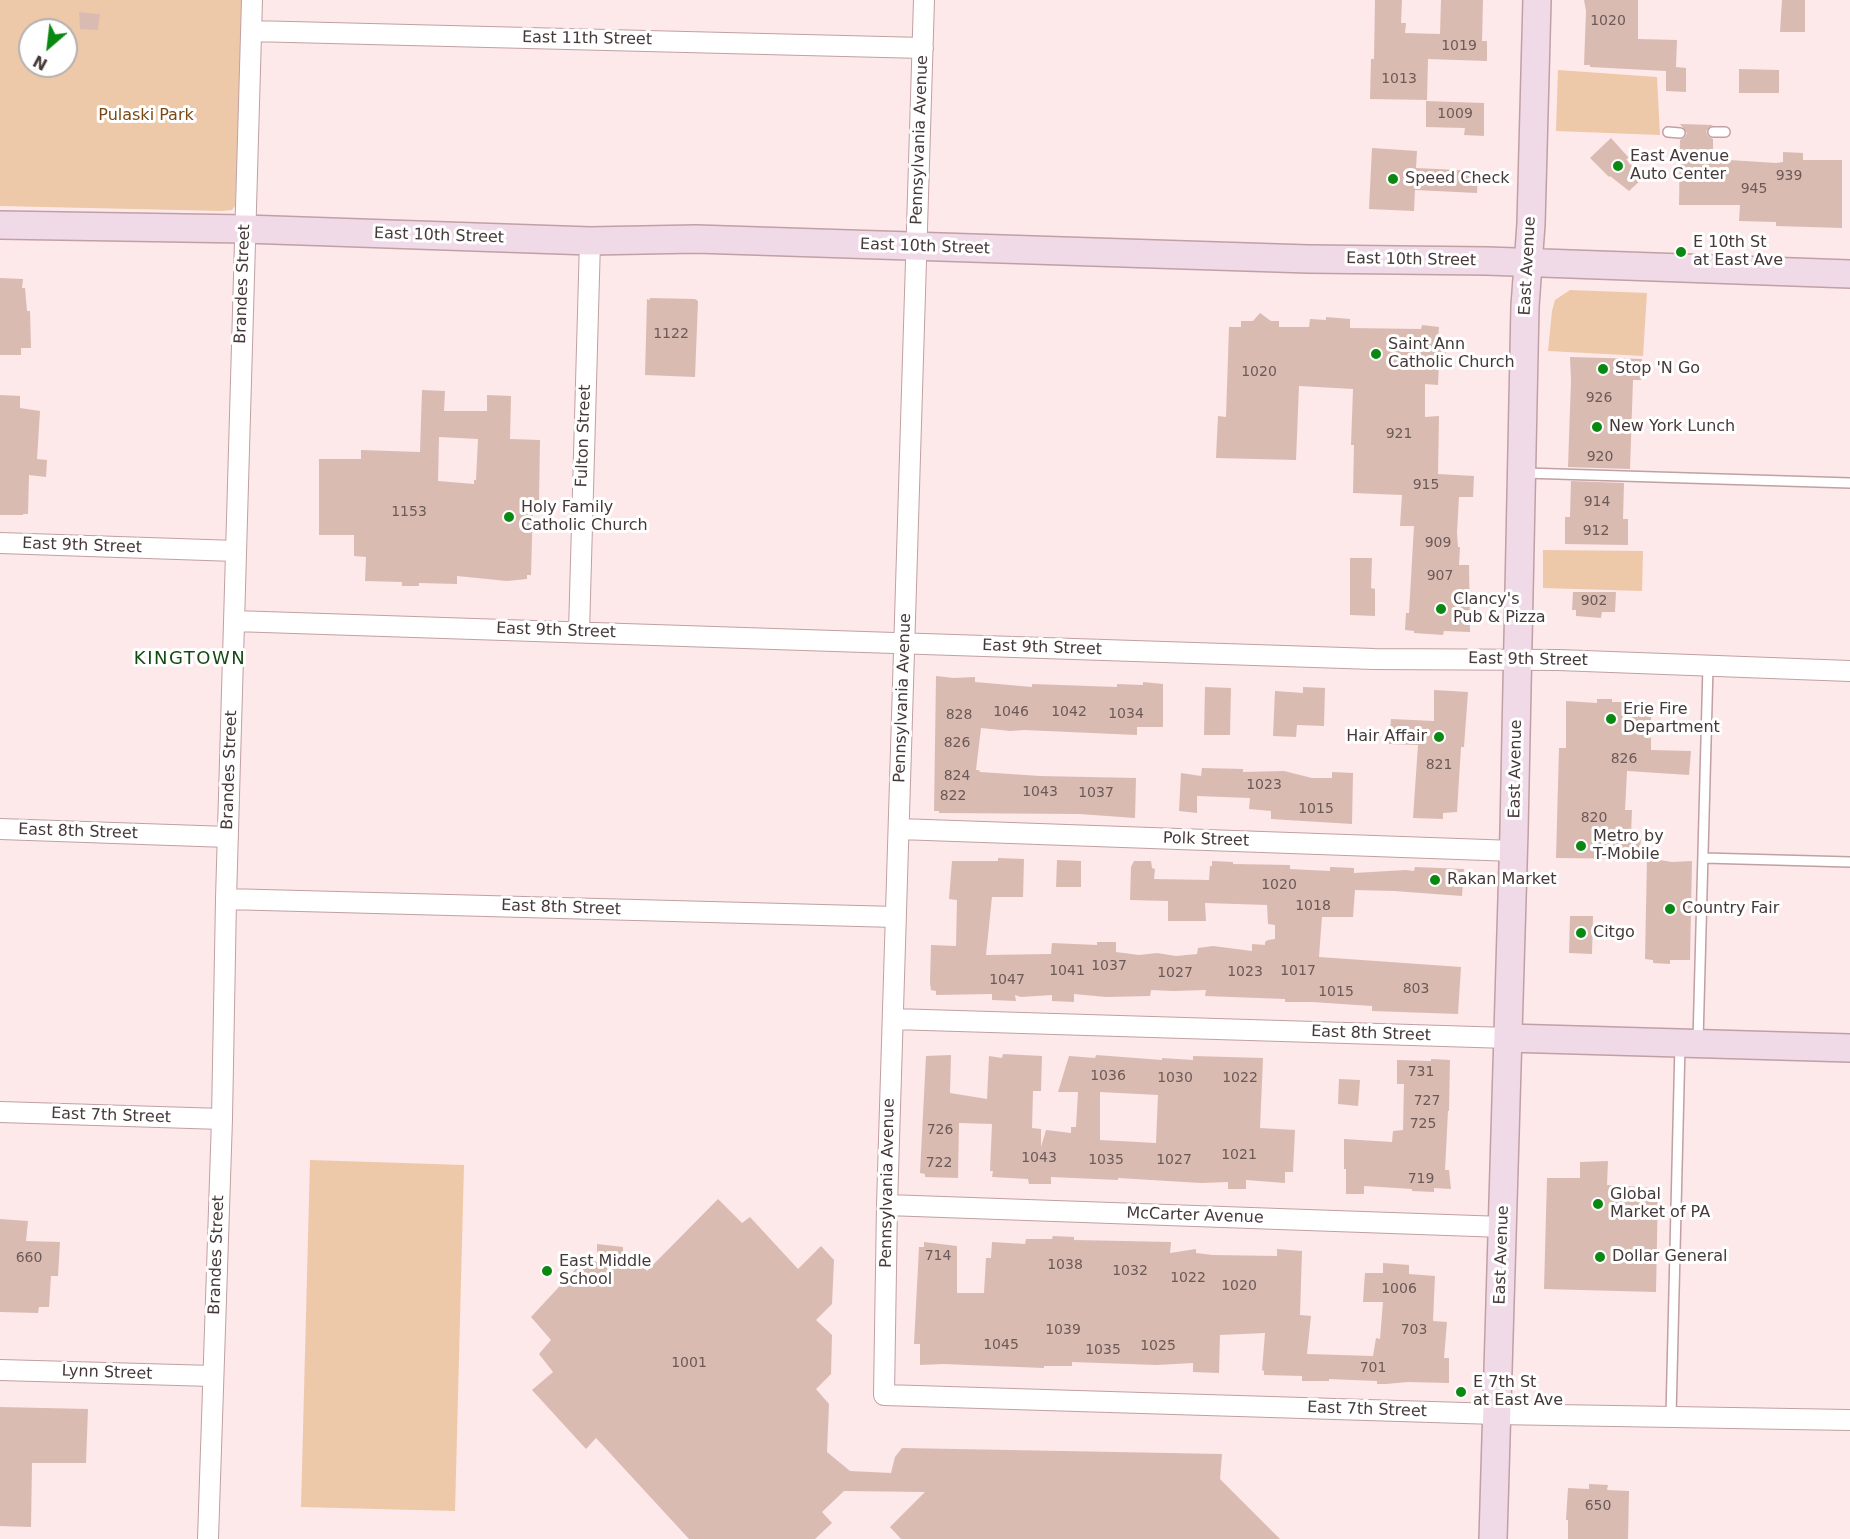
<!DOCTYPE html>
<style>
body{margin:0}
#map{position:relative;width:1850px;height:1539px;overflow:hidden;background:#fde8ea;font-family:"DejaVu Sans",sans-serif}
canvas{display:block}
.north{position:absolute;left:18px;top:18px;width:60px;height:60px;box-sizing:border-box;background:#fff;border:2px solid #b5b0b0;border-radius:50%;rotate:208deg;font-size:16px;font-weight:700;line-height:24px;text-align:center;color:#46393a}
.north::after{content:'';display:block;margin:auto;width:21px;height:27px;background:#098911;clip-path:polygon(50% 0,100% 100%,50% 72%,0 100%)}
</style>
<div id="map">
<canvas width="1850" height="1539"></canvas>
<div class="north">N</div>
</div>
<script>
const ctx = document.querySelector('canvas').getContext('2d');
ctx.lineJoin = 'round';
function fill(path, color) { ctx.fillStyle = color; ctx.fill(path, 'evenodd'); }
const poly = rows => new Path2D(rows.map(r => 'M' + r).join(''));
function trace(path, color, width, dash) { ctx.strokeStyle = color; ctx.lineWidth = width; ctx.lineCap = dash ? 'butt' : 'round'; ctx.setLineDash(dash || []); ctx.stroke(path); }
function label(font, color, halo, rows, align = 'center') {
  ctx.font = font + ' "DejaVu Sans",sans-serif'; ctx.lineWidth = 6; ctx.setLineDash([]); ctx.textBaseline = 'middle'; ctx.strokeStyle = halo; ctx.fillStyle = color; for (const [text, x, y, turn = 0] of rows) {
    ctx.save(); ctx.translate(x, y); ctx.rotate((+turn || 0) * Math.PI / 180); ctx.textAlign = isNaN(turn) ? turn : align; if (halo) ctx.strokeText(text, 0, 0); ctx.fillText(text, 0, 0); ctx.restore();
  }
}
fill(poly([
 [0,0,244,0,235,206,232,210,222,211,0,206],
 [30,30,66,30,66,66,30,66],
 [1558,70,1657,77,1660,135,1556,131],
 [1570,290,1647,293,1643,356,1548,351,1552,311,1555,300],
 [1543,550,1643,551,1642,591,1543,588],
 [310,1160,464,1165,455,1511,301,1507]
]), '#eec9a9');
fill(poly([
 [1375,0,1402,0,1401,23,1406,23,1405,33,1440,34,1441,0,1483,0,1482,41,1487,41,1487,61,1428,59,1427,100,1370,99,1371,59,1374,59],
 [1584,0,1638,0,1638,39,1677,40,1676,67,1686,68,1686,92,1666,91,1666,71,1590,67,1590,65,1584,65,1586,11],
 [1782,0,1805,0,1805,32,1780,32],
 [79,12,100,14,98,30,80,29],
 [1739,69,1779,70,1779,93,1739,93],
 [1426,101,1484,103,1484,136,1464,135,1465,128,1426,127],
 [1680,124,1713,125,1706,131,1708,136,1713,139,1713,159,1776,163,1783,162,1783,152,1803,153,1803,160,1842,160,1842,228,1776,226,1776,222,1739,221,1740,205,1679,205,1680,140,1685,137,1687,133],
 [1611,138,1629,158,1626,159,1643,178,1629,191,1610,176,1609,177,1590,158],
 [1372,148,1417,151,1416,168,1478,171,1477,193,1415,190,1414,211,1369,209],
 [0,278,23,279,22,288,25,288,27,311,30,311,31,348,21,348,21,355,0,355],
 [650,298,695,299,698,301,695,377,645,375,647,299,650,300],
 [1260,313,1271,321,1279,321,1279,327,1309,327,1310,319,1326,320,1326,317,1350,319,1350,328,1421,329,1422,325,1439,327,1438,340,1440,340,1440,345,1446,346,1445,365,1439,365,1438,385,1425,384,1425,417,1439,416,1438,474,1474,476,1473,497,1459,497,1457,533,1458,547,1460,547,1459,565,1469,565,1470,632,1444,631,1443,635,1414,633,1414,631,1405,630,1406,613,1409,613,1414,526,1400,526,1402,495,1353,493,1354,445,1351,445,1353,389,1299,386,1296,460,1216,458,1218,416,1226,417,1229,327,1241,327,1241,321,1253,321],
 [1570,357,1642,359,1641,380,1633,380,1630,469,1568,467,1571,381],
 [422,390,445,391,444,411,487,411,487,395,511,396,510,439,540,440,539,501,533,501,531,575,527,575,527,579,507,581,457,576,457,584,419,583,419,586,402,586,402,582,365,581,366,557,354,556,354,535,319,535,319,459,361,459,361,450,420,452],
 [439,437,478,439,476,480,474,480,474,484,438,481],
 [0,395,20,396,20,408,40,411,37,459,47,460,46,477,29,475,28,514,23,514,23,515,0,515],
 [1571,481,1624,483,1623,519,1628,519,1628,545,1565,544,1565,517,1570,517],
 [1350,558,1372,558,1371,588,1375,589,1375,616,1350,615],
 [1573,592,1616,592,1615,612,1602,612,1601,618,1576,616,1576,610,1572,610],
 [936,676,954,678,975,677,975,682,1032,687,1032,684,1117,687,1117,684,1143,685,1143,682,1163,684,1163,727,1137,727,1137,735,1024,730,1010,731,981,728,976,770,979,770,980,772,1040,776,1136,778,1135,818,1079,814,939,813,939,811,934,811],
 [1205,687,1231,688,1230,735,1204,735],
 [1303,687,1325,688,1324,726,1297,725,1296,737,1273,736,1275,691,1303,693],
 [1434,690,1468,692,1464,747,1461,747,1457,812,1443,813,1443,819,1413,818,1418,745,1389,744,1391,719,1434,721],
 [1597,699,1612,699,1612,702,1651,702,1651,750,1691,751,1689,775,1627,771,1625,810,1632,810,1631,834,1641,834,1640,859,1556,858,1559,748,1566,748,1566,701,1597,703],
 [1202,768,1243,769,1243,772,1284,771,1312,778,1332,778,1332,772,1353,773,1352,824,1271,819,1271,811,1249,809,1250,798,1197,796,1197,813,1179,811,1181,773,1201,776],
 [998,858,1024,859,1023,897,992,897,986,955,1051,954,1052,943,1097,945,1097,942,1116,942,1116,952,1139,955,1157,953,1176,956,1197,954,1198,948,1213,946,1252,951,1252,944,1265,945,1265,942,1268,940,1275,939,1275,925,1268,924,1267,905,1205,903,1206,921,1168,921,1168,901,1130,900,1131,867,1134,861,1151,861,1152,868,1155,869,1154,879,1209,880,1210,866,1212,866,1212,861,1233,862,1233,864,1290,865,1290,869,1330,871,1330,867,1354,868,1354,873,1406,870,1414,871,1415,867,1464,869,1462,896,1394,891,1355,890,1353,917,1322,917,1319,957,1461,967,1458,1014,1372,1011,1372,1006,1312,1002,1285,1002,1285,999,1205,996,1206,990,1173,991,1151,990,1150,996,1106,997,1074,994,1074,1002,1052,1001,1052,995,1021,997,1015,995,1016,1001,992,1000,992,994,936,995,936,991,931,990,930,983,931,945,956,946,957,900,949,899,952,861,998,861],
 [1647,858,1672,862,1692,861,1690,960,1670,960,1670,964,1653,963,1653,960,1645,959],
 [1057,860,1081,861,1081,887,1056,887],
 [1570,916,1593,916,1592,954,1569,953],
 [1003,1054,1042,1056,1041,1091,1033,1091,1032,1128,1041,1129,1041,1147,1046,1130,1071,1133,1071,1127,1076,1127,1078,1092,1058,1092,1069,1056,1095,1058,1096,1055,1162,1060,1162,1058,1193,1060,1193,1056,1263,1058,1260,1128,1295,1130,1293,1172,1285,1172,1285,1183,1246,1180,1246,1189,1228,1189,1228,1182,1201,1183,1118,1178,1118,1180,1051,1177,1051,1184,1029,1184,1028,1179,992,1177,993,1171,990,1171,992,1124,959,1123,958,1178,925,1177,925,1174,920,1173,926,1056,951,1055,950,1093,987,1099,989,1056,1002,1058],
 [1100,1092,1158,1095,1156,1143,1100,1140],
 [1431,1059,1450,1060,1449,1111,1448,1111,1445,1170,1449,1170,1451,1189,1434,1188,1434,1192,1412,1191,1412,1189,1364,1186,1364,1194,1346,1194,1346,1169,1344,1169,1344,1139,1392,1142,1393,1131,1403,1130,1404,1084,1397,1084,1397,1060,1431,1061],
 [1339,1079,1360,1080,1358,1106,1338,1104],
 [1608,1161,1607,1185,1658,1188,1656,1292,1544,1289,1547,1178,1580,1178,1580,1162],
 [718,1199,742,1223,750,1217,798,1269,821,1246,834,1260,832,1304,816,1320,832,1335,831,1374,816,1389,829,1404,827,1452,850,1471,891,1473,895,1457,902,1448,1222,1454,1220,1479,1280,1539,901,1539,890,1527,925,1492,844,1491,822,1512,832,1523,815,1539,689,1539,596,1438,586,1449,532,1390,553,1372,539,1354,551,1340,531,1317,584,1260,597,1262,597,1244,623,1247,623,1264,639,1263,647,1271],
 [0,1219,28,1221,26,1241,60,1242,58,1276,51,1276,49,1307,39,1307,38,1313,0,1312],
 [1053,1236,1074,1237,1074,1240,1171,1242,1170,1253,1196,1249,1196,1253,1213,1255,1277,1256,1277,1249,1302,1251,1300,1315,1311,1316,1307,1354,1373,1356,1376,1338,1380,1339,1383,1302,1363,1302,1365,1273,1383,1273,1383,1263,1409,1265,1409,1274,1435,1276,1433,1321,1447,1322,1444,1358,1449,1358,1449,1383,1408,1382,1386,1384,1377,1384,1377,1381,1329,1379,1329,1381,1302,1381,1302,1376,1264,1375,1264,1371,1262,1370,1265,1333,1220,1335,1219,1373,1193,1372,1193,1363,1157,1365,1072,1362,1072,1366,1044,1366,1044,1368,943,1364,920,1365,920,1344,914,1344,919,1247,924,1247,924,1242,957,1246,957,1293,984,1293,986,1258,991,1258,992,1242,1025,1244,1026,1239,1052,1239],
 [0,1407,88,1409,86,1463,32,1463,31,1527,0,1526],
 [1589,1484,1608,1485,1607,1490,1629,1491,1628,1539,1568,1539,1568,1520,1566,1520,1568,1488,1589,1489]
]), '#dabbb2');
const lane = poly([
 [1668,132,1680,133],
 [1713,132,1725,132],
 [1525,473,1850,483],
 [1704,858,1850,862],
 [1698,1041,1708,666],
 [1671,1416,1680,1044]
]);
const street = poly([
 [924,0,887,1205,884,1395,1496,1414,1850,1420],
 [251,31,923,48],
 [0,543,236,551],
 [234,621,1374,659,1558,660,1850,671],
 [579,632,590,241],
 [0,829,228,837],
 [899,829,1514,851],
 [226,899,896,917],
 [893,1019,1508,1038],
 [0,1112,222,1119],
 [887,1205,1503,1227],
 [0,1370,213,1376],
 [208,1539,222,1119,226,899,252,0]
]);
const secondary = poly([
 [0,225,245,229,590,241,696,239,1308,259,1487,261,1850,274],
 [1508,1038,1850,1048],
 [1493,1539,1514,831,1525,306,1531,224,1537,0]
]);
trace(lane, '#c0a0a3', 12);
trace(street, '#c0a0a3', 22);
trace(secondary, '#c0a0a3', 30);
trace(lane, '#fff', 9);
trace(street, '#fff', 20);
trace(secondary, '#f1dae8', 27);
for (const [x, y, r, color] of [
 [1618,166,6,"#098911"],
 [1393,179,6,"#098911"],
 [1681,252,6,"#098911"],
 [1376,354,6,"#098911"],
 [1603,369,6,"#098911"],
 [1597,427,6,"#098911"],
 [509,517,6,"#098911"],
 [1441,609,6,"#098911"],
 [1611,719,6,"#098911"],
 [1439,737,6,"#098911"],
 [1581,846,6,"#098911"],
 [1435,880,6,"#098911"],
 [1670,909,6,"#098911"],
 [1581,933,6,"#098911"],
 [1598,1204,6,"#098911"],
 [1600,1257,6,"#098911"],
 [547,1271,6,"#098911"],
 [1461,1392,6,"#098911"]
]) { const dot = new Path2D(); dot.arc(x, y, r, 0, 2 * Math.PI); ctx.fillStyle = color; ctx.fill(dot); trace(dot, '#fff', 2); }
label('14px', '#6b5a58', null, [
 ["1020",1608,21],
 ["1019",1459,46],
 ["1013",1399,79],
 ["1009",1455,114],
 ["939",1789,176],
 ["945",1754,189],
 ["1122",671,334],
 ["1020",1259,372],
 ["926",1599,398],
 ["921",1399,434],
 ["920",1600,457],
 ["915",1426,485],
 ["914",1597,502],
 ["1153",409,512],
 ["912",1596,531],
 ["909",1438,543],
 ["907",1440,576],
 ["902",1594,601],
 ["1046",1011,712],
 ["1042",1069,712],
 ["1034",1126,714],
 ["828",959,715],
 ["826",957,743],
 ["826",1624,759],
 ["821",1439,765],
 ["824",957,776],
 ["1023",1264,785],
 ["1043",1040,792],
 ["1037",1096,793],
 ["822",953,796],
 ["1015",1316,809],
 ["820",1594,818],
 ["1020",1279,885],
 ["1018",1313,906],
 ["1037",1109,966],
 ["1041",1067,971],
 ["1017",1298,971],
 ["1023",1245,972],
 ["1027",1175,973],
 ["1047",1007,980],
 ["803",1416,989],
 ["1015",1336,992],
 ["731",1421,1072],
 ["1036",1108,1076],
 ["1030",1175,1078],
 ["1022",1240,1078],
 ["727",1427,1101],
 ["725",1423,1124],
 ["726",940,1130],
 ["1021",1239,1155],
 ["1043",1039,1158],
 ["1035",1106,1160],
 ["1027",1174,1160],
 ["722",939,1163],
 ["719",1421,1179],
 ["714",938,1256],
 ["660",29,1258],
 ["1038",1065,1265],
 ["1032",1130,1271],
 ["1022",1188,1278],
 ["1020",1239,1286],
 ["1006",1399,1289],
 ["1039",1063,1330],
 ["703",1414,1330],
 ["1045",1001,1345],
 ["1025",1158,1346],
 ["1035",1103,1350],
 ["1001",689,1363],
 ["701",1373,1368],
 ["650",1598,1506]
]);
label('16px', '#46393a', '#fff', [
 ["East 11th Street",587,39,1],
 ["Pennsylvania Avenue",920,140,-88],
 ["East 10th Street",439,236,2],
 ["East 10th Street",925,247,2],
 ["East 10th Street",1411,260,1],
 ["East Avenue",1528,266,-87],
 ["Brandes Street",243,284,-88],
 ["Fulton Street",584,436,-88],
 ["East 9th Street",82,546,2],
 ["East 9th Street",556,631,2],
 ["East 9th Street",1042,648,2],
 ["East 9th Street",1528,660,1],
 ["Pennsylvania Avenue",903,698,-88],
 ["East Avenue",1516,769,-89],
 ["Brandes Street",230,770,-88],
 ["East 8th Street",78,832,2],
 ["Polk Street",1206,840,2],
 ["East 8th Street",561,908,2],
 ["East 8th Street",1371,1034,2],
 ["East 7th Street",111,1116,2],
 ["Pennsylvania Avenue",888,1183,-89],
 ["McCarter Avenue",1195,1216,2],
 ["Brandes Street",217,1255,-88],
 ["East Avenue",1502,1255,-88],
 ["Lynn Street",107,1373,2],
 ["East 7th Street",1367,1410,2]
]);
label('16px', '#794913', '#fff', [
 ["Pulaski Park",146,116]
]);
label('16px', '#46393a', '#fff', [
 ["East Avenue",1630,157],
 ["Auto Center",1630,175],
 ["Speed Check",1405,179],
 ["E 10th St",1693,243],
 ["at East Ave",1693,261],
 ["Saint Ann",1388,345],
 ["Catholic Church",1388,363],
 ["Stop 'N Go",1615,369],
 ["New York Lunch",1609,427],
 ["Holy Family",521,508],
 ["Catholic Church",521,526],
 ["Clancy's",1453,600],
 ["Pub & Pizza",1453,618],
 ["Erie Fire",1623,710],
 ["Department",1623,728],
 ["Hair Affair",1427,737,"right"],
 ["Metro by",1593,837],
 ["T-Mobile",1593,855],
 ["Rakan Market",1447,880],
 ["Country Fair",1682,909],
 ["Citgo",1593,933],
 ["Global",1610,1195],
 ["Market of PA",1610,1213],
 ["Dollar General",1612,1257],
 ["East Middle",559,1262],
 ["School",559,1280],
 ["E 7th St",1473,1383],
 ["at East Ave",1473,1401]
], 'left');
ctx.letterSpacing = '1.5px';
label('18px', '#154a14', '#fff', [
 ["KINGTOWN",190,659]
]);
ctx.letterSpacing = '0px';
</script>
